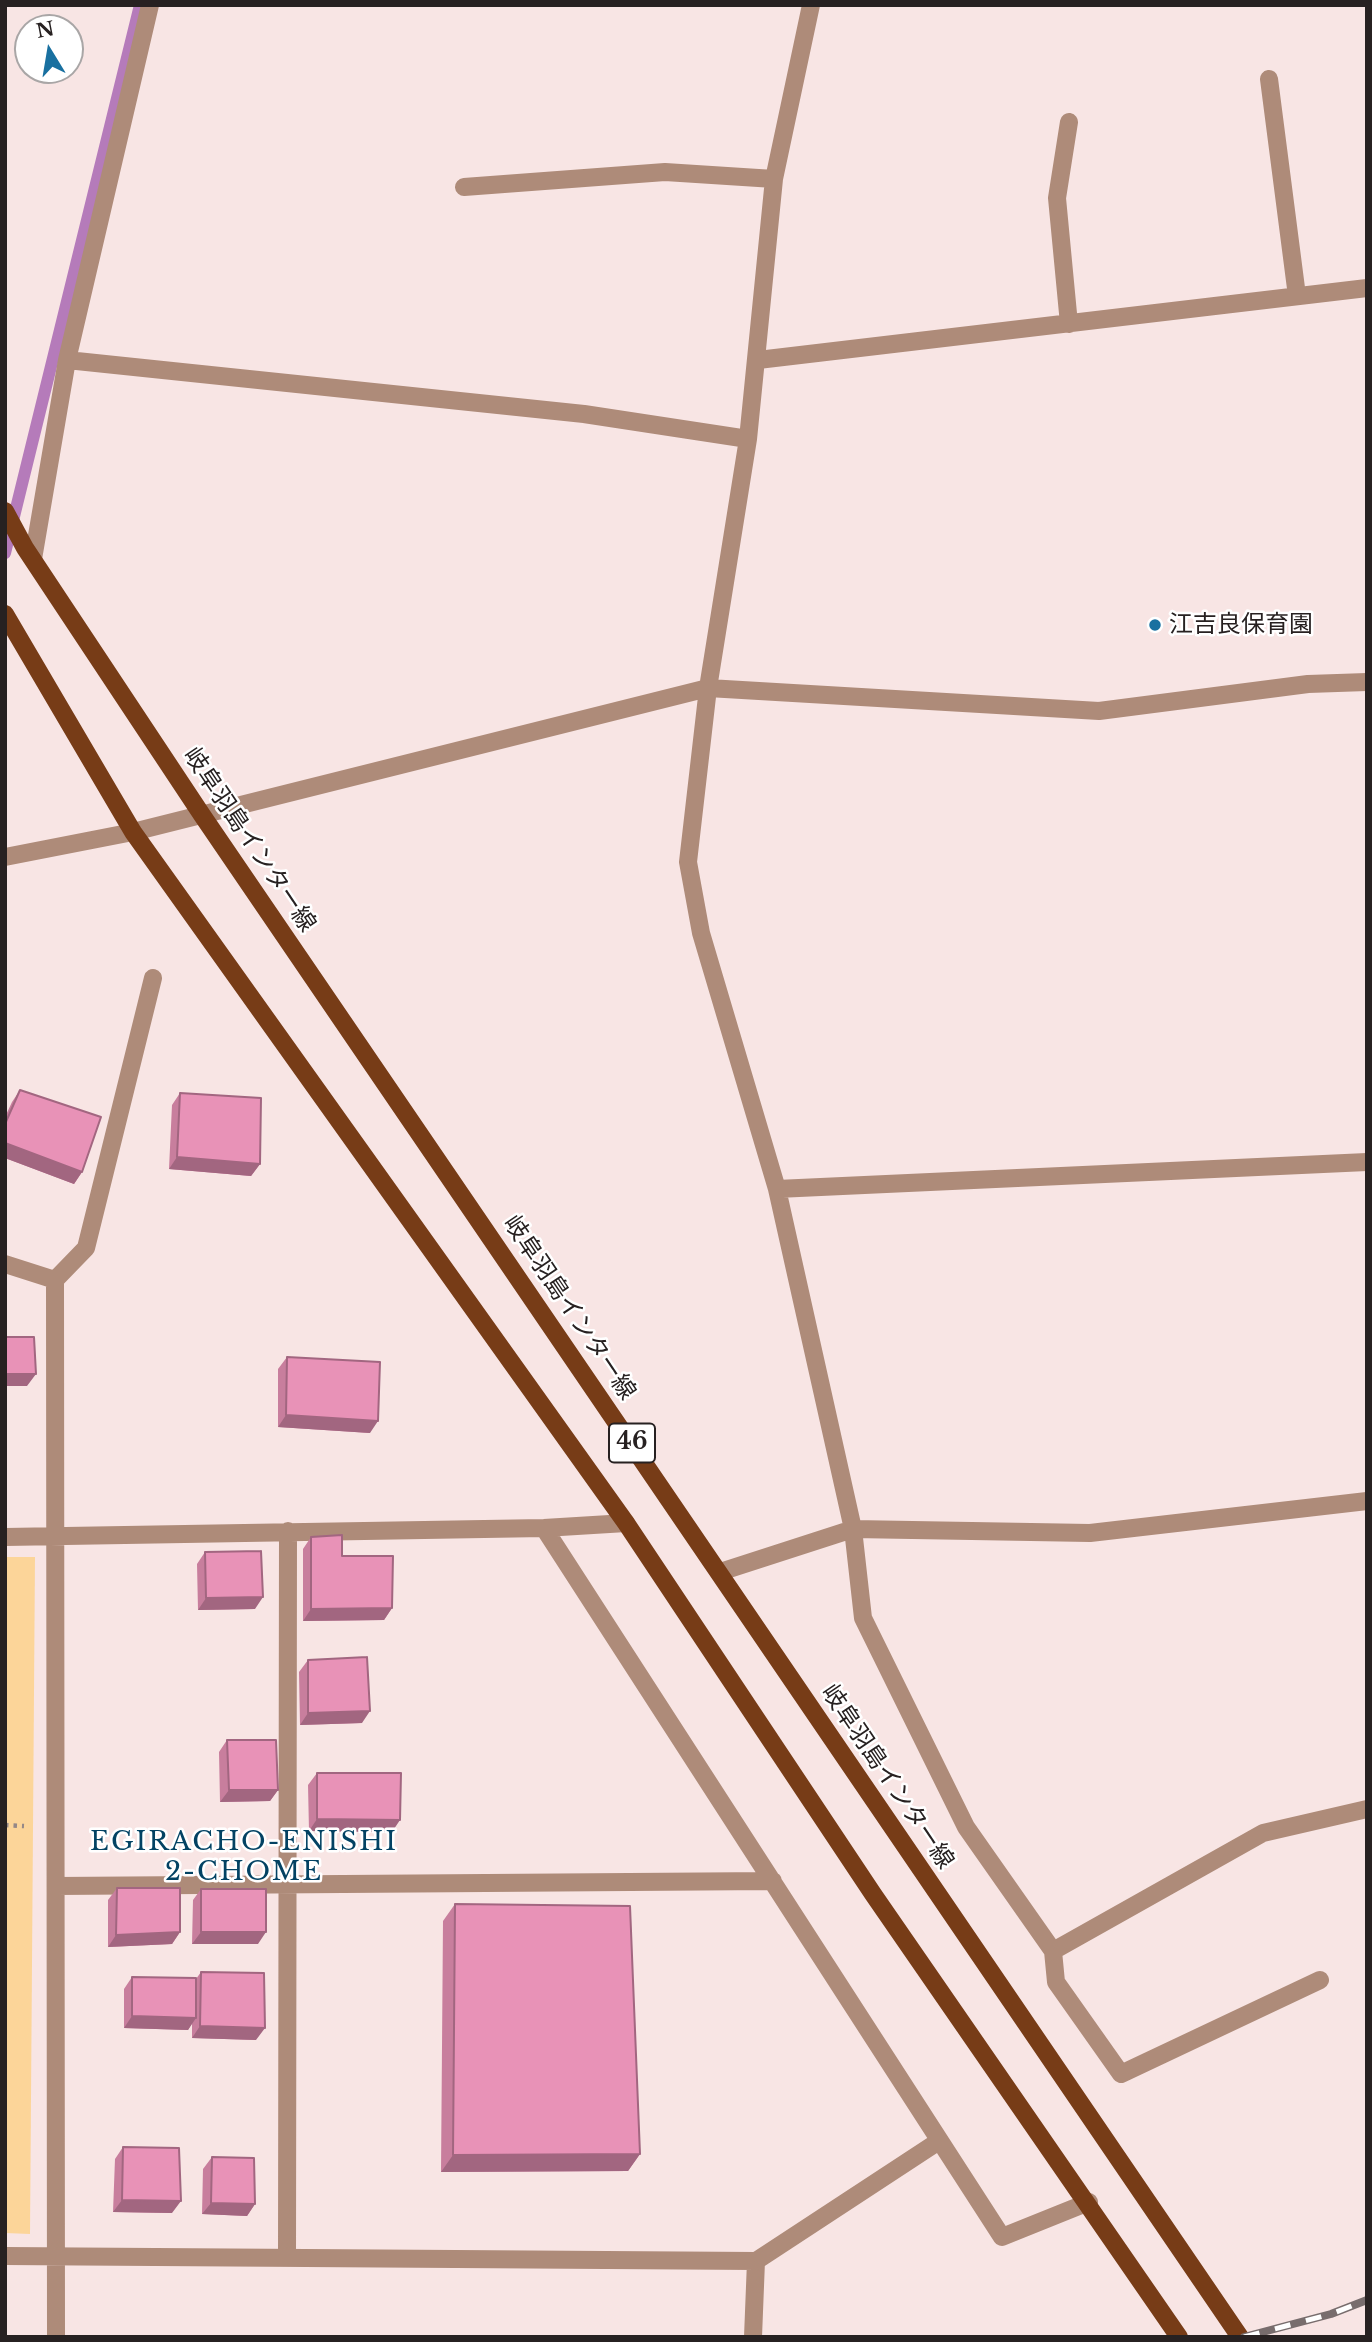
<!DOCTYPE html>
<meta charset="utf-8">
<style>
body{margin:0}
#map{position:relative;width:1372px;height:2342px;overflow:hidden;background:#f8e5e4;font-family:"Libre Baskerville",serif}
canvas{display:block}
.frame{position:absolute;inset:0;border:7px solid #272121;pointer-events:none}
.north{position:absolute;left:14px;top:14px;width:70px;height:70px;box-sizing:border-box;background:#fff;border:2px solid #a9a6a6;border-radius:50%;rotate:349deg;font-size:19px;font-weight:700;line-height:28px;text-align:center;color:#272121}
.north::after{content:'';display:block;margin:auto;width:24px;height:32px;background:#1970a0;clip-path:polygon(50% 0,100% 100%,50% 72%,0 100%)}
</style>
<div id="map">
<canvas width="1372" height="2342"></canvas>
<div class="frame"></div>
<div class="north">N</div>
</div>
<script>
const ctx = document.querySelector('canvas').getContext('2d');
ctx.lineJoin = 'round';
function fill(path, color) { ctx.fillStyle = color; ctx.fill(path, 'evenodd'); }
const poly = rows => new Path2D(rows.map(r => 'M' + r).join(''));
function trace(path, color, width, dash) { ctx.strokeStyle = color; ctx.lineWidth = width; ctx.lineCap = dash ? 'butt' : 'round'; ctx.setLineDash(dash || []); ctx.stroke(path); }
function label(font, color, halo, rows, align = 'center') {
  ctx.font = font + ' "Libre Baskerville","Noto Sans JP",serif'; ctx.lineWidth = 5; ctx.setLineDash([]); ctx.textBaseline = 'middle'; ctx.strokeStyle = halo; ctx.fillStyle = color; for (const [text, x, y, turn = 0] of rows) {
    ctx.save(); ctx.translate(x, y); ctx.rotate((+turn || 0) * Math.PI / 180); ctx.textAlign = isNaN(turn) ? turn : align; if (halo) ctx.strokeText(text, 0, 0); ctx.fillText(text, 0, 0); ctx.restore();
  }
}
fill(poly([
 [5,1557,35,1557,30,2234,5,2233]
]), '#fcd599');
trace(poly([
 [5,553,140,5]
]), '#b57bba', 12);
trace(poly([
 [5,1825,24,1826]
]), '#958887', 4.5, [3.5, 5]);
trace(poly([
 [811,5,774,179,748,439,708,688,688,862,701,933,777,1189,853,1529,863,1618,966,1827,1053,1951,1263,1833,1367,1809],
 [1269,79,1297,296],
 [464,187,665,172,774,179],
 [1069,324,1057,198,1069,122],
 [67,360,584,414,748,439],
 [758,360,1367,288],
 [33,559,67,360,150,5],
 [5,857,133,832,708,688,1099,711,1308,684,1367,682],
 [777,1189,1367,1162],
 [5,1264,55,1280],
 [544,1528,1002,2237,1089,2202],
 [5,1537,544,1528,626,1523],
 [720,1572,853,1529,1090,1533,1367,1501],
 [56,1886,773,1881],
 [1053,1951,1056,1982,1121,2074,1320,1980],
 [5,2256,756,2261],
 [287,2257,288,1531],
 [56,2337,55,1280,86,1248,153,978],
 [753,2337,756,2261,939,2141]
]), '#ae8b79', 18);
trace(poly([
 [5,511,25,548,202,815,1240,2337],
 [5,614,133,832,626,1523,873,1894,1179,2337]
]), '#773c17', 18);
const rail = poly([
 [1244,2337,1331,2314,1367,2300]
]);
trace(rail, '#786d6d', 8);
trace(rail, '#fff', 5, [16]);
fill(poly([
 [20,1090,82,1172,74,1184,5,1158,5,1117,12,1102],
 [180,1093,260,1164,251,1176,169,1169,172,1105],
 [287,1357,370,1433,278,1427,278,1369],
 [311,1537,342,1556,392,1608,384,1620,303,1621,303,1549],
 [205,1552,255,1609,198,1610,197,1564],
 [308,1660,362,1723,300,1725,299,1672],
 [227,1740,278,1790,270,1801,220,1802,219,1752],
 [317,1773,392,1832,309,1831,308,1785],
 [117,1888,180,1932,172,1944,108,1947,108,1900],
 [201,1889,258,1944,192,1944,193,1900],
 [455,1904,640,2154,628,2171,441,2172,443,1921],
 [201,1972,256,2040,192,2038,192,2023,188,2030,124,2028,124,1989,132,1977,196,1979],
 [123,2147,172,2213,113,2212,115,2159],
 [212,2157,255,2204,247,2216,202,2214,203,2169]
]), '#c87e9d');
fill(poly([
 [5,1143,82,1172,74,1184,5,1158],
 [177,1157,260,1164,251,1176,169,1169],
 [5,1374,36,1374,27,1386,5,1386],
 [286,1415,378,1421,370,1433,278,1427],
 [263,1597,255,1609,198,1610,206,1598],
 [392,1608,384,1620,303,1621,311,1609],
 [370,1711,362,1723,300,1725,308,1713],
 [229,1790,278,1790,270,1801,220,1802],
 [317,1819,400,1820,392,1832,309,1831],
 [180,1932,172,1944,108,1947,116,1935],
 [201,1932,266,1932,258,1944,192,1944],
 [132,2016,196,2018,188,2030,124,2028],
 [200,2026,265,2028,256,2040,192,2038],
 [640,2154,628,2171,441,2172,453,2155],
 [122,2200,181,2201,172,2213,113,2212],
 [211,2203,255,2204,247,2216,202,2214]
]), '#a26680');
const building = poly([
 [20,1090,101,1117,82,1172,5,1143,5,1124,20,1090],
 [180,1093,261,1098,260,1164,177,1157,180,1093],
 [5,1337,34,1337,36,1374,5,1374,5,1337],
 [287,1357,380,1362,378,1421,286,1415,287,1357],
 [342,1535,342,1556,393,1556,392,1608,311,1609,311,1537,342,1535],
 [261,1551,263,1597,206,1598,205,1552,261,1551],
 [367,1657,370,1711,308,1713,308,1660,367,1657],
 [227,1740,276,1740,278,1790,229,1790,227,1740],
 [317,1773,401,1773,400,1820,317,1819,317,1773],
 [117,1888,180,1888,180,1932,116,1935,117,1888],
 [201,1889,266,1889,266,1932,201,1932,201,1889],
 [455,1904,630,1906,640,2154,453,2155,455,1904],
 [201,1972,264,1973,265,2028,200,2026,201,1972],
 [132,1977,196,1978,196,2018,132,2016,132,1977],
 [123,2147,179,2148,181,2201,122,2200,123,2147],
 [212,2157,254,2158,255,2204,211,2203,212,2157]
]);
fill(building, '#e892b7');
trace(building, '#a26680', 2);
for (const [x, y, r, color] of [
 [1155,625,7,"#1970a0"]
]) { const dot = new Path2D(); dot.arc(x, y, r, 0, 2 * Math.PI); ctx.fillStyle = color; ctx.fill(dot); trace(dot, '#fff', 2.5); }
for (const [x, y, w] of [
 [632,1443,46]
]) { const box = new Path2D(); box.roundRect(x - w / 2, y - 19.5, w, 39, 5); ctx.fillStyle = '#fff'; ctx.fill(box); trace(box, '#272121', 2); }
label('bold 23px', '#272121', null, [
 ["46",632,1443]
]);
label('24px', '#272121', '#fff', [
 ["江吉良保育園",1169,625]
], 'left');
label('24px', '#272121', '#fff', [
 ["岐阜羽島インター線",249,840,56],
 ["岐阜羽島インター線",569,1308,56],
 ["岐阜羽島インター線",887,1777,56]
]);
ctx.letterSpacing = '2px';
label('26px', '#034263', '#fff', [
 ["EGIRACHO-ENISHI",244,1843],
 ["2-CHOME",244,1873]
]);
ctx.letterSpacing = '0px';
</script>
